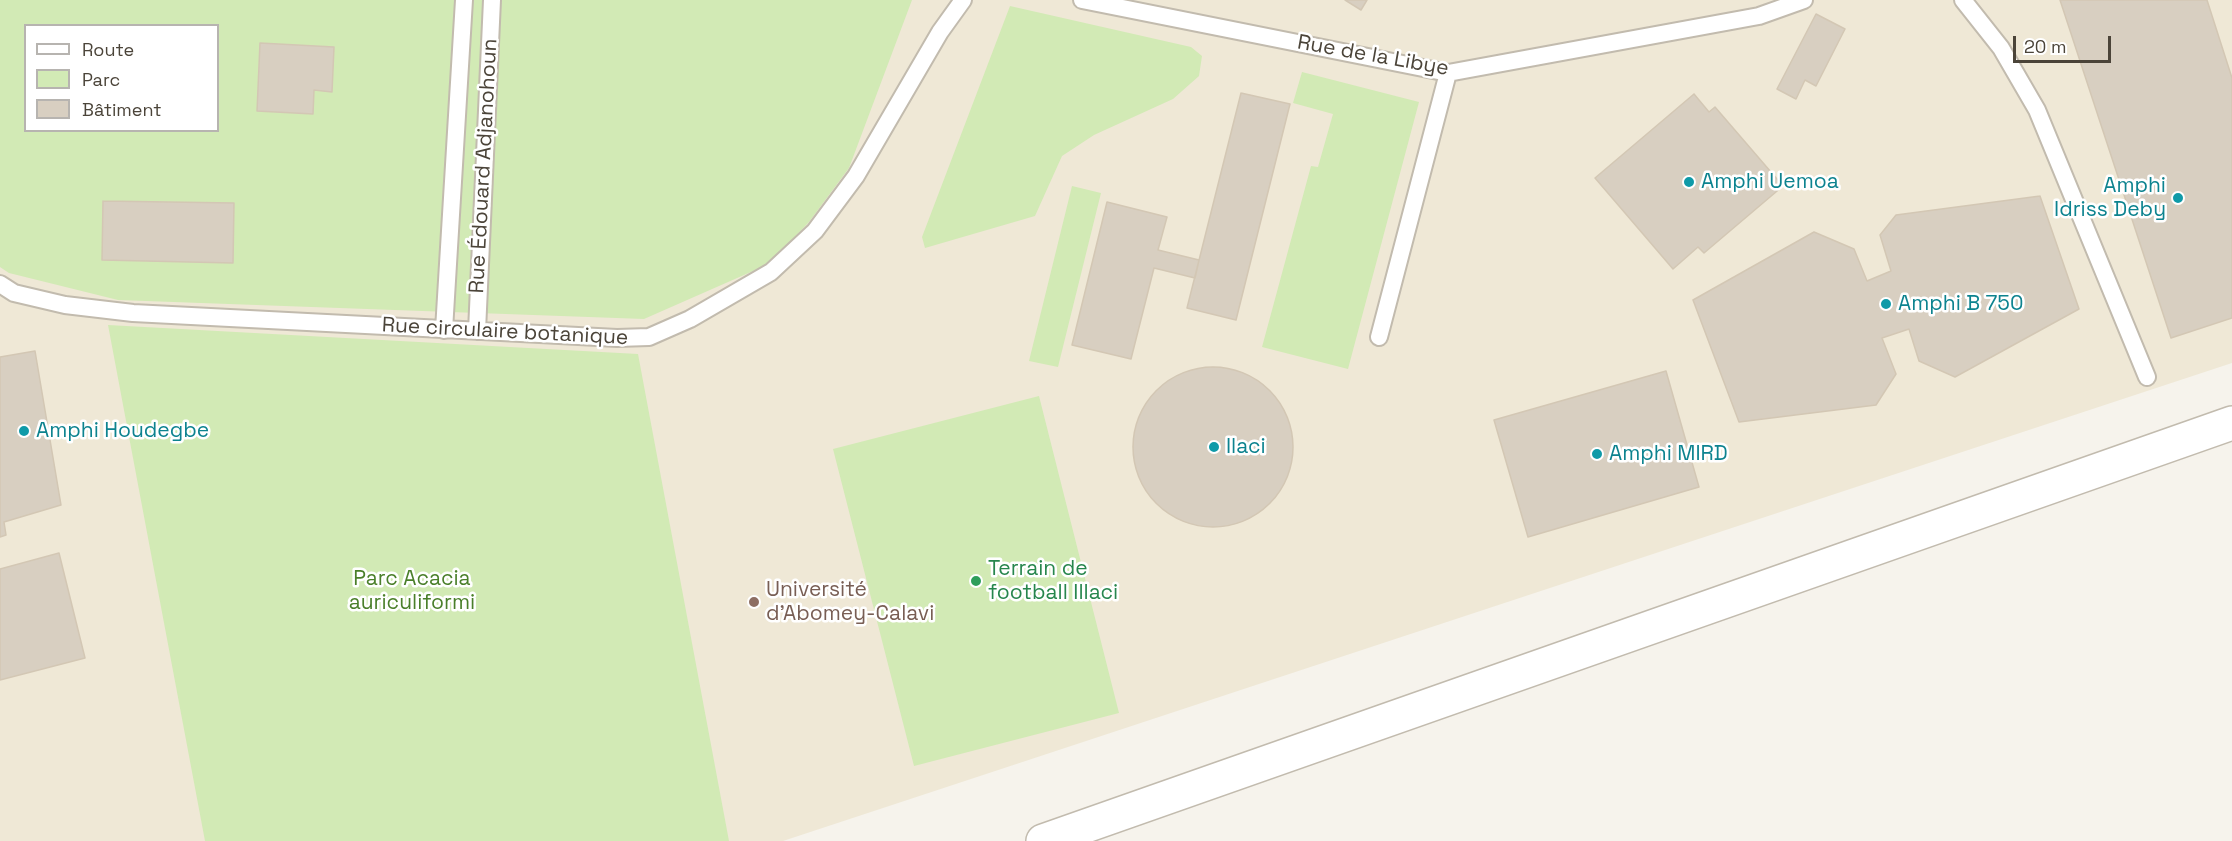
<!DOCTYPE html>
<meta charset="utf-8">
<style>
body{margin:0}
#map{position:relative;width:2232px;height:841px;overflow:hidden;background:#f6f3ec;font-family:"Space Grotesk",sans-serif}
canvas{display:block}
.legend{position:absolute;left:24px;top:24px;width:195px;height:108px;box-sizing:border-box;background:#fff;border:2px solid #b7b4b0;margin:0;padding:8px 10px;list-style:none;font-size:18px;color:#4b4439}
.legend li{display:flex;align-items:center;gap:12px;height:30px}
.legend b{width:30px;border:2px solid #b7b4b0}
.scale{position:absolute;left:2013px;top:36px;width:98px;height:27px;box-sizing:border-box;border:3px solid #4b4439;border-top:0;padding-left:8px;font-size:18px;line-height:21px;white-space:nowrap;color:#4b4439;-webkit-text-stroke:4px #fff;paint-order:stroke}
</style>
<div id="map">
<canvas width="2232" height="841"></canvas>
<ul class="legend">
<li><b style="height:8px;background:#fff"></b>Route</li>
<li><b style="height:16px;background:#d2eab5"></b>Parc</li>
<li><b style="height:16px;background:#d8cfc1"></b>Bâtiment</li>
</ul>
<div class="scale">20 m</div>
</div>
<script>
const ctx = document.querySelector('canvas').getContext('2d');
ctx.lineJoin = 'round';
function fill(path, color) { ctx.fillStyle = color; ctx.fill(path, 'evenodd'); }
const poly = rows => new Path2D(rows.map(r => 'M' + r).join(''));
function trace(path, color, width, dash) { ctx.strokeStyle = color; ctx.lineWidth = width; ctx.lineCap = dash ? 'butt' : 'round'; ctx.setLineDash(dash || []); ctx.stroke(path); }
function label(font, color, halo, rows, align = 'center') {
  ctx.font = font + ' "Space Grotesk",sans-serif'; ctx.lineWidth = 5; ctx.setLineDash([]); ctx.textBaseline = 'middle'; ctx.strokeStyle = halo; ctx.fillStyle = color; for (const [text, x, y, turn = 0] of rows) {
    ctx.save(); ctx.translate(x, y); ctx.rotate((+turn || 0) * Math.PI / 180); ctx.textAlign = isNaN(turn) ? turn : align; if (halo) ctx.strokeText(text, 0, 0); ctx.fillText(text, 0, 0); ctx.restore();
  }
}
fill(poly([
 [0,0,2232,0,2232,363,783,841,0,841],
 [26,26,218,26,218,130,26,130]
]), '#efe8d6');
fill(poly([
 [0,0,912,0,849,168,809,222,769,264,644,319,118,300,9,273,0,267],
 [26,26,218,26,218,130,26,130],
 [1010,6,1191,47,1202,56,1199,76,1173,99,1094,135,1062,156,1035,216,925,248,922,237],
 [1302,72,1419,102,1348,369,1262,347,1311,166,1318,167,1333,114,1293,103],
 [1072,186,1101,193,1058,367,1029,361],
 [108,325,638,354,729,841,205,841],
 [1039,396,1119,713,914,766,833,449]
]), '#d2eab5');
const building = poly([
 [1345,0,1367,0,1361,10,1345,0],
 [2060,0,2207,0,2232,78,2232,318,2171,338,2060,0],
 [1816,14,1845,29,1816,86,1805,80,1796,99,1777,89,1816,14],
 [260,43,334,47,332,92,314,90,313,114,257,111,260,43],
 [1241,93,1290,104,1236,320,1187,308,1241,93],
 [1694,94,1709,112,1715,107,1783,186,1704,253,1698,247,1673,269,1595,178,1694,94],
 [2040,196,2079,309,1955,377,1919,361,1909,329,1882,338,1896,374,1876,405,1739,422,1693,300,1814,232,1854,249,1867,281,1891,271,1880,235,1896,215,2040,196],
 [103,201,234,203,233,263,102,260,103,201],
 [1107,202,1167,217,1158,250,1199,260,1195,278,1154,268,1131,359,1072,345,1107,202],
 [35,351,61,505,4,522,6,535,0,537,0,357,35,351],
 '1133 447a80 80 0 1 1 160 0a80 80 0 1 1-160 0Z',
 [1666,371,1699,487,1528,537,1494,420,1666,371],
 [59,553,85,658,0,680,0,569,59,553]
]);
fill(building, '#d8cfc1');
trace(building, '#d3c7b4', 1.5);
const service = poly([
 [1082,0,1448,73,1759,16,1804,0],
 [1963,0,2001,48,2037,110,2147,377],
 [0,284,14,293,65,305,133,313,617,338,649,337,690,319,771,272,815,231,856,176,940,32,963,0],
 [444,330,464,0],
 [477,331,492,0],
 [1379,337,1448,73]
]);
const minor = poly([
 [1043,841,2232,423]
]);
trace(service, '#c2bbae', 20);
trace(minor, '#c2bbae', 36);
trace(service, '#fff', 16);
trace(minor, '#fff', 33);
for (const [x, y, r, color] of [
 [1689,182,6,"#0f9aa8"],
 [2178,198,6,"#0f9aa8"],
 [1886,304,6,"#0f9aa8"],
 [24,431,6,"#0f9aa8"],
 [1214,447,6,"#0f9aa8"],
 [1597,454,6,"#0f9aa8"],
 [976,581,6,"#2e9e5b"],
 [754,602,6,"#8d6e63"]
]) { const dot = new Path2D(); dot.arc(x, y, r, 0, 2 * Math.PI); ctx.fillStyle = color; ctx.fill(dot); trace(dot, '#fff', 2); }
label('21px', '#4b4439', '#fff', [
 ["Rue de la Libye",1373,56,10],
 ["Rue Édouard Adjanohoun",484,166,-87],
 ["Rue circulaire botanique",505,332,3]
]);
label('21px', '#0d838f', '#fff', [
 ["Amphi Uemoa",1701,182],
 ["Amphi",2166,186,"right"],
 ["Idriss Deby",2166,210,"right"],
 ["Amphi B 750",1898,304],
 ["Amphi Houdegbe",36,431],
 ["Ilaci",1226,447],
 ["Amphi MIRD",1609,454]
], 'left');
label('21px', '#27864d', '#fff', [
 ["Terrain de",988,569],
 ["football Illaci",988,593]
], 'left');
label('21px', '#4a7f2a', '#fff', [
 ["Parc Acacia",412,579],
 ["auriculiformi",412,603]
]);
label('21px', '#785e54', '#fff', [
 ["Université",766,590],
 ["d'Abomey-Calavi",766,614]
], 'left');
</script>
